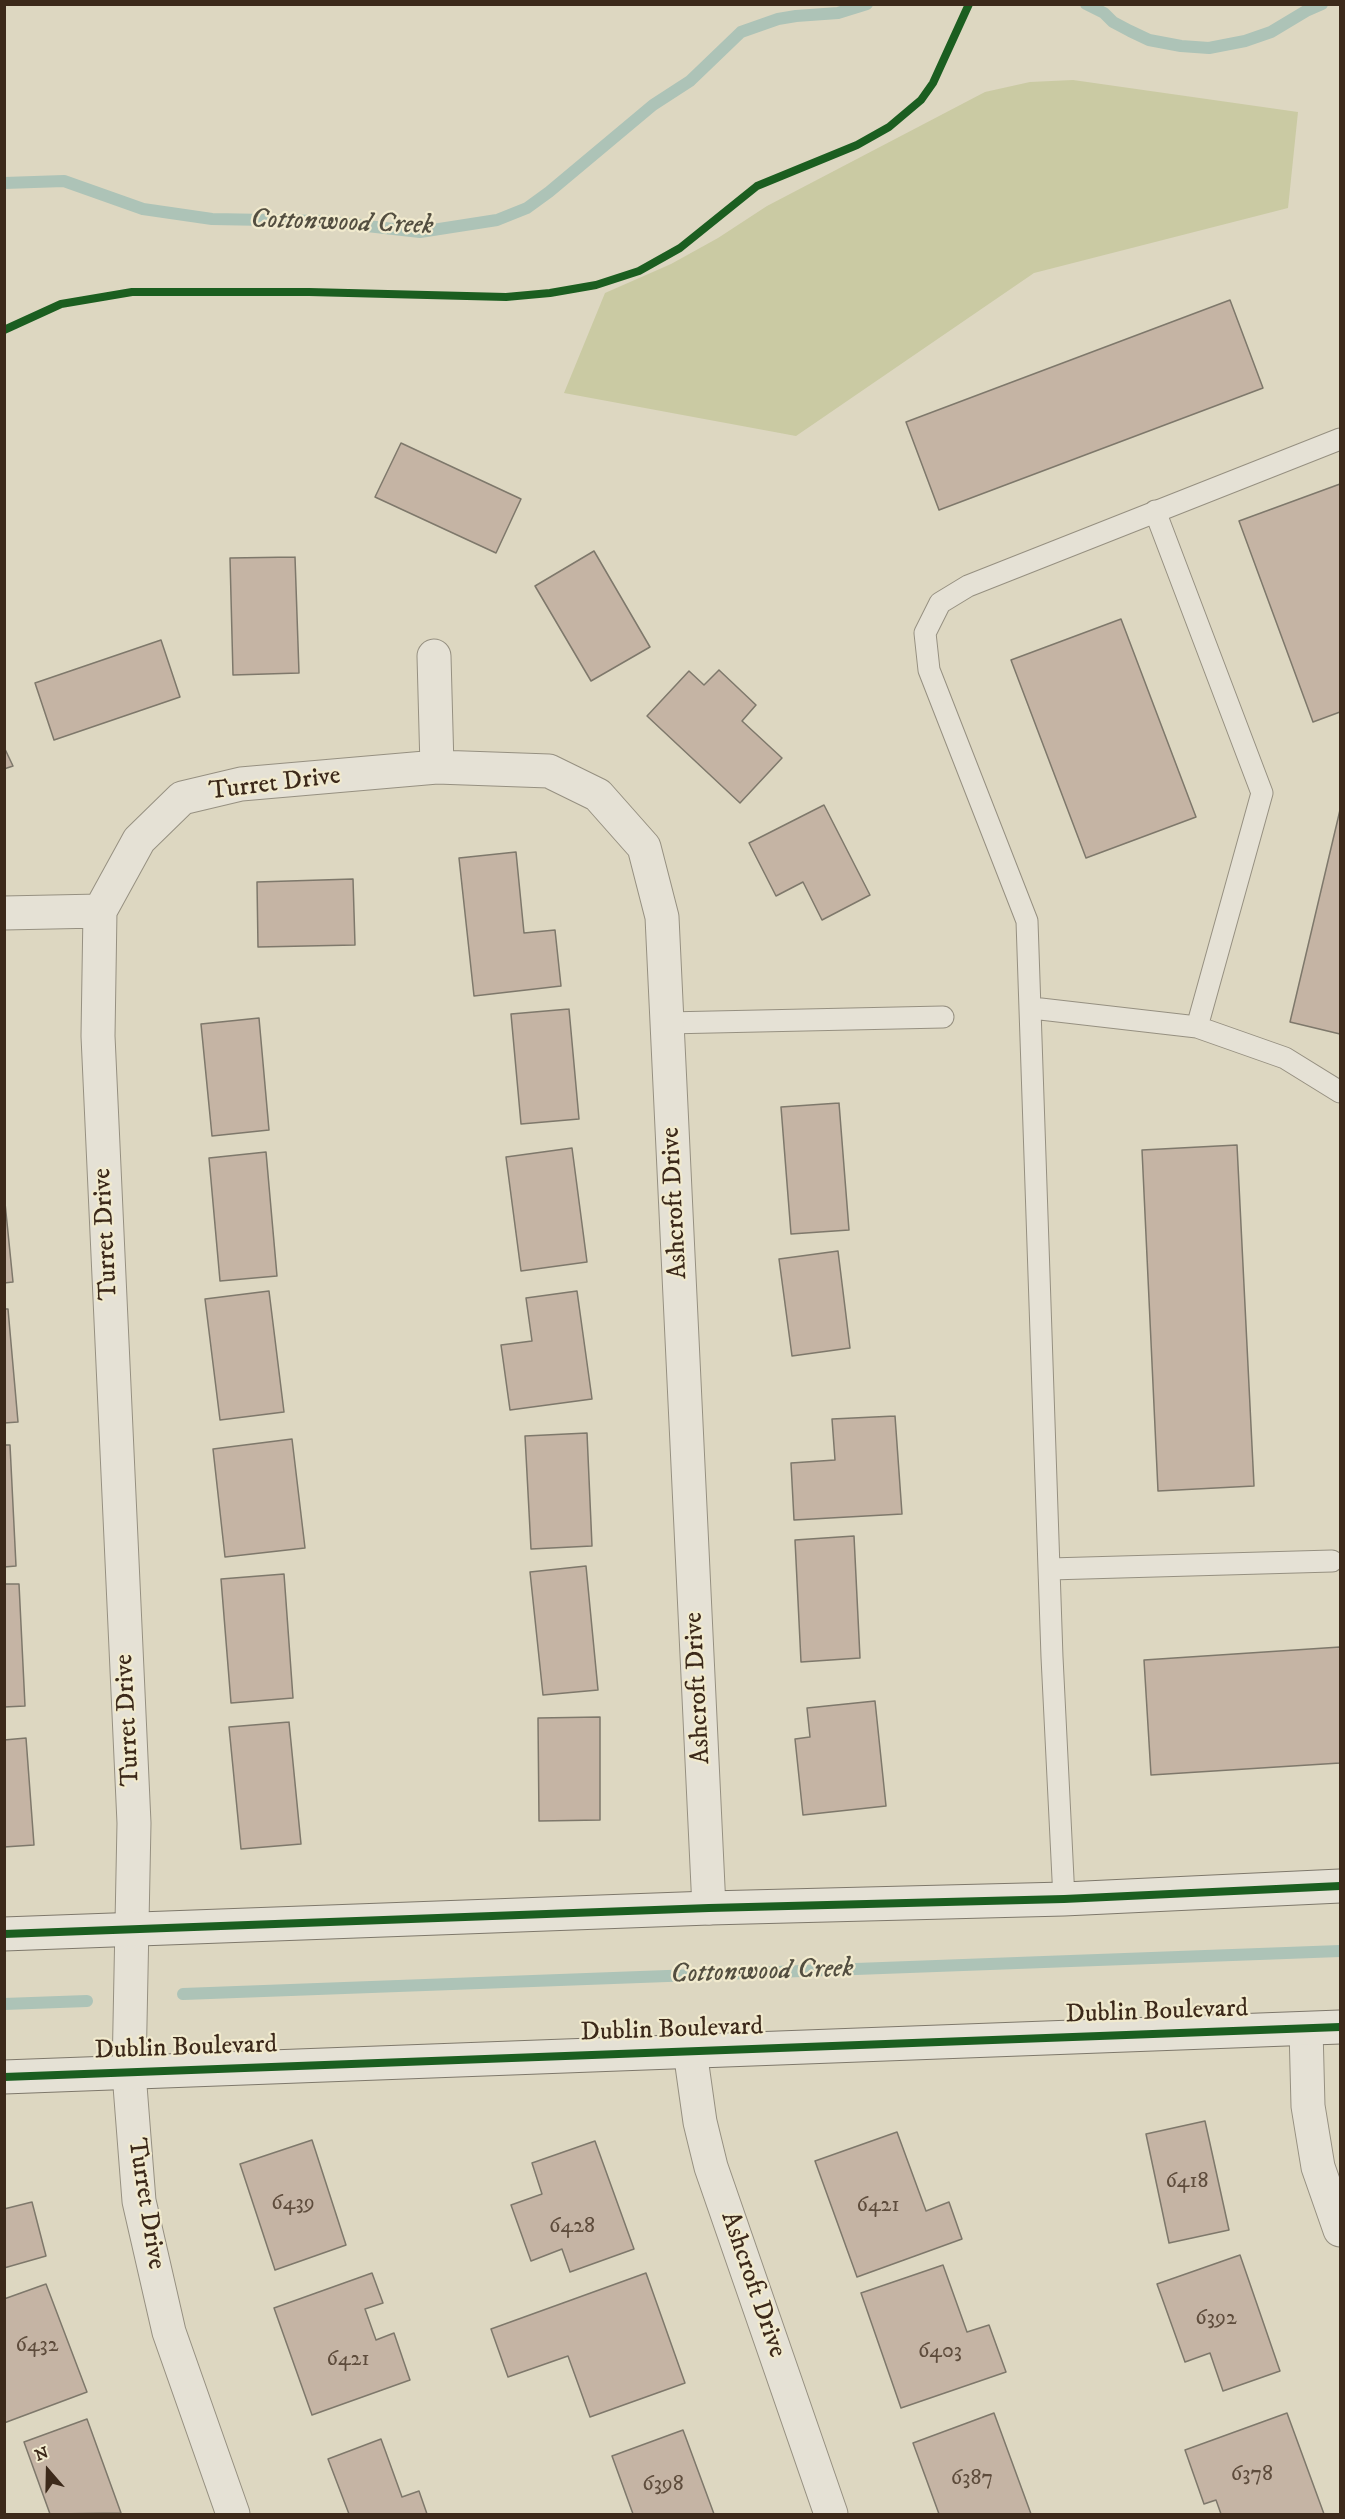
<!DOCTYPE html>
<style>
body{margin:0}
#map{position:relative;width:1345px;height:2519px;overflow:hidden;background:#ddd7c1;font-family:"IM FELL DW Pica",serif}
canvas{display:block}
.frame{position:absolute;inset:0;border:6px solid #3c291a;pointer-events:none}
.north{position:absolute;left:18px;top:2441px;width:60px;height:60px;-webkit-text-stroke:4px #f1eace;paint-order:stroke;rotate:340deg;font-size:16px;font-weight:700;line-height:24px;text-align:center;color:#3c291a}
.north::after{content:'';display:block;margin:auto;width:21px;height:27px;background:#3c291a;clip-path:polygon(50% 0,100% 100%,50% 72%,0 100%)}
</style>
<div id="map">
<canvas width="1345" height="2519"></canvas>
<div class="frame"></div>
<div class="north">N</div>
</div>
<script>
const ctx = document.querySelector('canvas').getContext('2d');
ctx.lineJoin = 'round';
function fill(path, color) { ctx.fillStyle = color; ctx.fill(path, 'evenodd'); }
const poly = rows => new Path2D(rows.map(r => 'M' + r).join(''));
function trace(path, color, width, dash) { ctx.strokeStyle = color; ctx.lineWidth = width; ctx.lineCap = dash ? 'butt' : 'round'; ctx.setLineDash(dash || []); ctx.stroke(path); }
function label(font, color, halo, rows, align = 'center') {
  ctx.font = font + ' "IM FELL DW Pica",serif'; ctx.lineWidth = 4.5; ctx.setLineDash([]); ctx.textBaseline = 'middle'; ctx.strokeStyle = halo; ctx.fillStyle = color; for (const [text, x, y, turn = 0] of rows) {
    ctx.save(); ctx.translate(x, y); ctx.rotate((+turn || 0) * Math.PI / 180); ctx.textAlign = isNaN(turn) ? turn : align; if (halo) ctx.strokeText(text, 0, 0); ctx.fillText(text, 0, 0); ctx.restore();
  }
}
fill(poly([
 [1073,80,1298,112,1288,208,1034,273,796,436,564,393,605,293,671,264,718,238,767,206,985,92,1030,82]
]), '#cacaa3');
trace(poly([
 [1086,4,1104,13,1113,22,1130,31,1149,40,1181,46,1209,48,1245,41,1271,32,1306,11,1322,4],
 [4,183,64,181,143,209,212,219,323,221,420,232,497,220,527,208,549,192,653,105,690,81,741,32,778,19,796,16,838,13,867,4],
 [183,1994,1340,1951],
 [4,2004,87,2001]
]), '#adc3b7', 12);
const building = poly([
 [1230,300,1263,388,939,510,906,422,1230,300],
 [401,443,521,499,496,553,375,497,401,443],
 [1340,484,1340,712,1313,722,1239,521,1340,484],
 [594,551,650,647,591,681,535,586,594,551],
 [295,557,299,673,233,675,230,558,295,557],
 [1121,619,1196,817,1086,858,1011,660,1121,619],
 [161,640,180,697,54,740,35,683,161,640],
 [719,670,756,705,742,721,782,758,740,803,647,716,689,671,704,685,719,670],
 [4,747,13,766,4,769,4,747],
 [824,805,870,895,822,920,803,882,776,896,749,843,824,805],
 [1340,810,1340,1034,1290,1022,1340,810],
 [516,852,524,933,555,930,561,986,474,996,459,858,516,852],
 [353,879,355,945,258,947,257,882,353,879],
 [569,1009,579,1119,521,1124,511,1014,569,1009],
 [259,1018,269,1130,212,1136,201,1024,259,1018],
 [839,1103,849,1230,791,1234,781,1107,839,1103],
 [1237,1145,1254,1486,1158,1491,1142,1150,1237,1145],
 [572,1148,587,1262,521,1271,506,1157,572,1148],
 [266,1152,277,1276,220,1281,209,1158,266,1152],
 [4,1193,13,1282,4,1283,4,1193],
 [838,1251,850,1348,792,1356,779,1259,838,1251],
 [269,1291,284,1412,220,1420,205,1299,269,1291],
 [577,1291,592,1399,510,1410,501,1345,532,1341,526,1298,577,1291],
 [4,1309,8,1309,18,1422,4,1423,4,1309],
 [895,1416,902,1514,794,1520,791,1463,835,1460,832,1419,895,1416],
 [587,1433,592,1546,531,1549,525,1436,587,1433],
 [292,1439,305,1548,225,1557,213,1449,292,1439],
 [4,1445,10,1445,16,1566,4,1567,4,1445],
 [854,1536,860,1658,801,1662,795,1540,854,1536],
 [586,1566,598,1690,543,1695,530,1572,586,1566],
 [284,1574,293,1698,231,1703,221,1579,284,1574],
 [4,1584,19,1584,25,1706,4,1707,4,1584],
 [1340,1647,1340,1763,1151,1775,1144,1660,1340,1647],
 [875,1701,886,1806,803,1815,795,1739,810,1737,807,1708,875,1701],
 [600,1717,600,1820,539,1821,538,1718,600,1717],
 [289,1722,301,1844,241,1849,229,1727,289,1722],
 [26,1738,34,1845,4,1847,4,1740,26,1738],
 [1205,2121,1229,2230,1169,2243,1146,2134,1205,2121],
 [897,2132,926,2211,949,2202,962,2239,857,2277,815,2161,897,2132],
 [312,2140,346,2245,275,2270,240,2164,312,2140],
 [595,2141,634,2249,570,2272,562,2249,531,2261,511,2205,542,2194,532,2163,595,2141],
 [32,2202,46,2256,4,2268,4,2209,32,2202],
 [1240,2255,1280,2371,1223,2391,1210,2353,1185,2362,1157,2284,1240,2255],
 [943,2265,967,2332,989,2325,1006,2372,901,2408,861,2293,943,2265],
 [372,2273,383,2303,365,2309,376,2340,394,2333,410,2380,312,2415,274,2308,372,2273],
 [646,2273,685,2383,590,2417,568,2356,508,2377,491,2329,646,2273],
 [46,2284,87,2392,4,2423,4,2299,46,2284],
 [994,2413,1031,2514,939,2514,913,2443,994,2413],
 [1287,2413,1324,2514,1221,2514,1216,2500,1204,2504,1185,2450,1287,2413],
 [87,2419,121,2513,50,2514,24,2442,87,2419],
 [683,2430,714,2514,633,2514,612,2456,683,2430],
 [381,2439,402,2497,419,2491,427,2514,349,2514,328,2459,381,2439]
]);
fill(building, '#c5b4a4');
trace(building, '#7e786b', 1.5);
const service = poly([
 [1155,511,1262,793,1197,1027],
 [1032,1008,1197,1027,1285,1058,1340,1092],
 [667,1023,943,1017],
 [1050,1569,1332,1561],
 [1064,1899,1052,1657,1027,921,929,670,925,633,940,603,968,586,1340,439]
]);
const minor = poly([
 [434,656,437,767,549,771,598,795,644,847,662,917,709,1908],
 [4,913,100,911],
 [1306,2029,1308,2106,1318,2167,1340,2230],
 [690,2051,700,2122,711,2167,831,2514],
 [233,2514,169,2332,139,2201,129,2073,134,1823,98,1036,100,911,139,840,182,798,241,784,437,767]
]);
const secondary = poly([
 [4,1934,709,1908,1064,1899,1340,1886],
 [4,2077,1340,2027]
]);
trace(service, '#969081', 23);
trace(minor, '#969081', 35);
trace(secondary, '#7e786b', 35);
trace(service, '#e5e1d5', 21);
trace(minor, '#e5e1d5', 33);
trace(secondary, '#e5e1d5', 33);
trace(poly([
 [4,330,61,304,132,292,309,292,506,297,550,293,596,285,639,271,680,248,757,186,857,145,889,127,921,100,933,83,969,4],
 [4,1934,709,1908,1064,1899,1340,1886],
 [4,2077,1340,2027]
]), '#1b5e20', 8);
label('22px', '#5e4c3c', null, [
 ["6418",1187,2182],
 ["6439",293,2204],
 ["6421",878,2206],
 ["6428",572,2227],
 ["6392",1216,2319],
 ["6432",37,2346],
 ["6403",940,2352],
 ["6421",348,2360],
 ["6378",1252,2475],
 ["6387",972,2479],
 ["6398",663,2485]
]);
label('26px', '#3c291a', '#f1eace', [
 ["Turret Drive",275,785,-7],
 ["Ashcroft Drive",676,1203,-93],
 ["Turret Drive",107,1234,-93],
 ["Ashcroft Drive",699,1688,-93],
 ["Turret Drive",129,1720,-93],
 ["Dublin Boulevard",1157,2013,-2],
 ["Dublin Boulevard",672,2031,-2],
 ["Dublin Boulevard",186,2049,-2],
 ["Turret Drive",145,2204,81],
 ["Ashcroft Drive",752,2285,71]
]);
label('italic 27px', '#534e40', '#f1eace', [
 ["Cottonwood Creek",342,224,2],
 ["Cottonwood Creek",762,1973,-2]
]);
</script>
